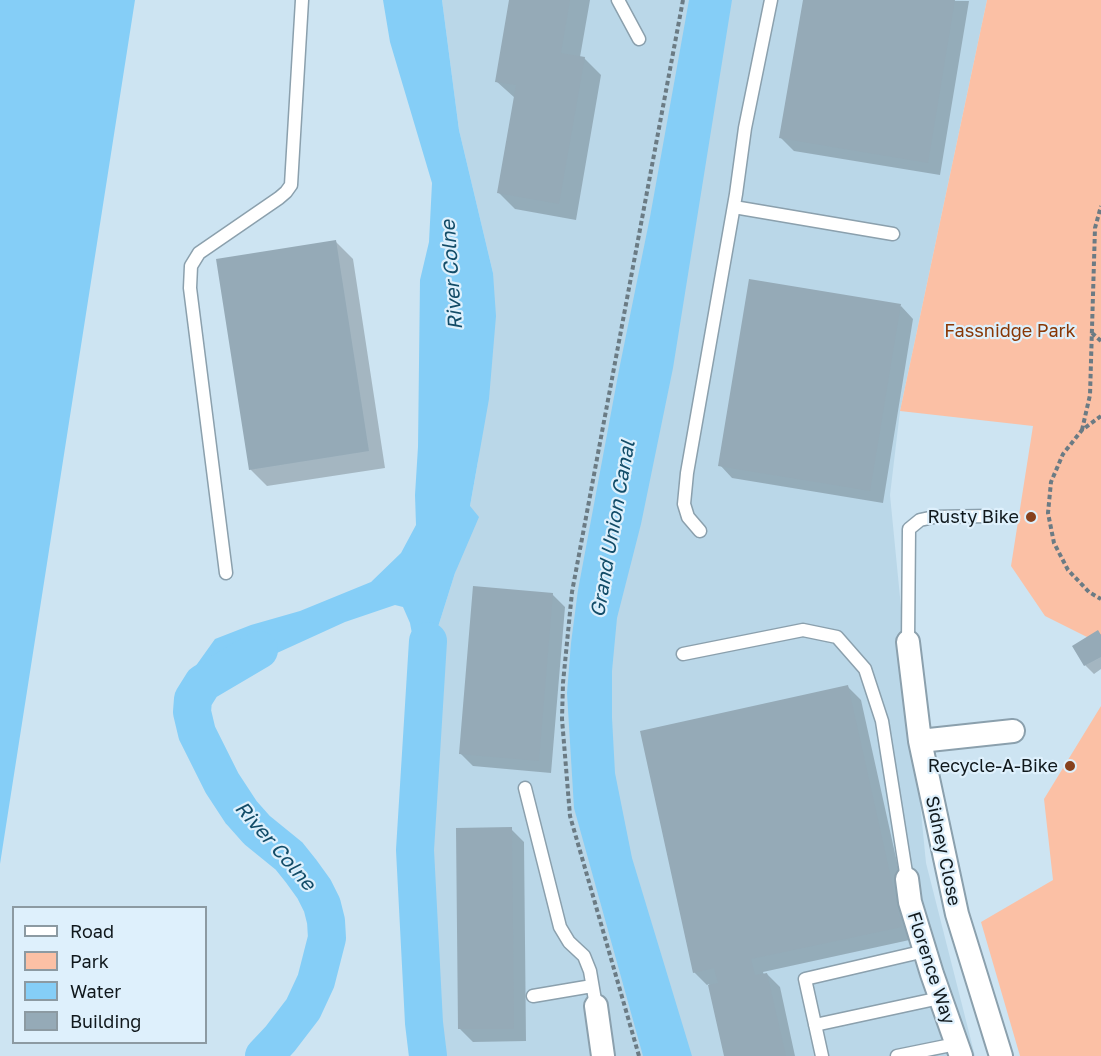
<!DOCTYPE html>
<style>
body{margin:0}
#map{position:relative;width:1101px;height:1056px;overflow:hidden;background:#cde4f2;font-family:"Golos Text",sans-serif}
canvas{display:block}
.legend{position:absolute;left:12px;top:906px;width:195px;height:138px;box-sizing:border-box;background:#def0fc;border:2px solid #8c9aa2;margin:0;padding:8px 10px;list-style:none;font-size:18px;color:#10181c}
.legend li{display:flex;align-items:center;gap:12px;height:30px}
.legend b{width:30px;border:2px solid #8c9aa2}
</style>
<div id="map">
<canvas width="1101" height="1056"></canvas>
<ul class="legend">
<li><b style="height:8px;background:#fff"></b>Road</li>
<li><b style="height:16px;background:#fbc0a5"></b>Park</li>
<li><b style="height:16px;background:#85cef7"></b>Water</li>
<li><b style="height:16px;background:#95aab7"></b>Building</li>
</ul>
</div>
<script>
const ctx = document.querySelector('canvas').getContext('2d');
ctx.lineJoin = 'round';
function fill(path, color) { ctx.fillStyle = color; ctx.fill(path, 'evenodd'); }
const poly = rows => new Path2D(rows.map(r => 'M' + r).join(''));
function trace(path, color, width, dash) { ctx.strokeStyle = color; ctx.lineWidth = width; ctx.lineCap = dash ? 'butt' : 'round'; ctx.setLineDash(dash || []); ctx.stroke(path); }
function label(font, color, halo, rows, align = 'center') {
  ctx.font = font + ' "Golos Text",sans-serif'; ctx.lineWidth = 4.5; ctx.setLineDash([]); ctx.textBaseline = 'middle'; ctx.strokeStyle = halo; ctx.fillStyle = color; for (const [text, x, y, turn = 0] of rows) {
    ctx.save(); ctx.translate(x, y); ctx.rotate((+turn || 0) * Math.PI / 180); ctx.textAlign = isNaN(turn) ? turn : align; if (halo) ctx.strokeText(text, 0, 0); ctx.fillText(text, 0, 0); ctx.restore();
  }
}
fill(poly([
 [442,0,987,0,900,411,890,495,926,863,975,1056,410,1056,424,1023,415,850,433,692,438,627,455,573,470,506,478,461,493,273,459,130]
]), '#bad7e8');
fill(poly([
 [987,0,1101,0,1101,644,1045,616,1011,566,1033,426,900,411],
 [1101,706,1101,1056,1020,1056,981,922,1053,880,1044,799]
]), '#fbc0a5');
fill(poly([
 [0,0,135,0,0,864],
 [383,0,442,0,459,130,493,273,496,316,489,399,470,506,479,517,455,573,438,627,433,692,412,689,415,650,410,623,403,607,395,605,345,622,277,653,241,671,232,684,195,667,215,639,251,625,300,611,371,582,401,553,416,525,415,495,418,447,420,280,429,242,432,183,390,42],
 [689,0,732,0,673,368,641,524,617,618,612,671,612,718,615,773,632,858,692,1056,643,1056,574,808,567,693,571,643,578,590,619,370,650,217]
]), '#85cef7');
fill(poly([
 [511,0,590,0,580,57,584,58,601,75,576,220,515,209,499,193,515,98,496,81],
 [804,0,969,1,940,175,794,151,781,138],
 [336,242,353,259,385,468,267,486,250,469],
 [901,306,913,319,883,503,732,478,720,465],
 [552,594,565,607,551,773,473,766,460,753],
 [1098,632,1101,635,1101,669,1094,674,1085,665,1074,646],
 [848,687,861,700,914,939,763,972,764,975,767,974,780,987,795,1056,725,1056,709,984,707,985,694,972],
 [511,829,524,842,526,1041,473,1042,460,1029]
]), '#0003');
trace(poly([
 [259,650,203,683,193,699,192,712,197,733,222,783,241,812,257,830,289,856,301,871,314,889,322,905,326,921,327,938,316,981,303,1009,280,1039,264,1056],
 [428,1056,424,1023,415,850,428,641]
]), '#85cef7', 38);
fill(poly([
 [509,0,570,0,561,53,585,57,559,204,497,193,516,85,495,82],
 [803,0,955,0,928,163,779,138],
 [336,240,369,451,249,470,216,259],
 [749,279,901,304,870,491,718,466],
 [473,586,553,593,539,761,459,754],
 [1098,630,1101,635,1101,657,1084,666,1072,646],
 [848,685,902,927,751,959,755,975,767,973,786,1056,724,1056,708,985,718,983,714,968,693,973,640,731],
 [512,827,514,1029,458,1029,456,828]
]), '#95aab7');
const service = poly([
 [618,0,639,39],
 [734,207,893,234],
 [700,531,688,517,684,504,687,473,736,194,745,128,771,0],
 [226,573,190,288,191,266,199,253,279,198,286,192,291,185,302,0],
 [908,642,909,529,920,520,934,517,990,516],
 [683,654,803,630,837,637,865,669,882,721,907,879],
 [525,788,560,927,569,942,584,956,590,971,596,1006],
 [533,996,592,986],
 [815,1025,940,998],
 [822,1056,805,979,925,951],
 [897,1056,956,1044]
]);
const minor = poly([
 [908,642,920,741,957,914,1001,1056],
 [920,741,1013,731],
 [907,879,910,902,932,974,961,1056],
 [596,1006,603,1056]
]);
trace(service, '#8ba0ad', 15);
trace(minor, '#8ba0ad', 26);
trace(poly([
 [1092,333,1101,341],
 [1101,416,1082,430,1063,454,1051,482,1048,513,1054,543,1068,570,1089,592,1101,599],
 [1082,430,1090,395,1095,228,1101,206],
 [639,1056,570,816,562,719,563,683,572,592,683,0]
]), '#6b7b84', 4, [4.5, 3]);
trace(service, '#fff', 12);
trace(minor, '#fff', 22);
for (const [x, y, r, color] of [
 [1031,517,6,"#87411d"],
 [1070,766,6,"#87411d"]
]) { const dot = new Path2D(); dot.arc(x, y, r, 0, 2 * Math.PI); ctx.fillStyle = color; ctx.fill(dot); trace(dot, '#def0fc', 2); }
label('18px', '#883705', '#def0fc', [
 ["Fassnidge Park",1010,331]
]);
label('18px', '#10181c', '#def0fc', [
 ["Rusty Bike",1019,517],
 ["Recycle-A-Bike",1058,766]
], 'right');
label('18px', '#10181c', '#def0fc', [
 ["Sidney Close",943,851,78],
 ["Florence Way",931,968,72]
]);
label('italic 20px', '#124c68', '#def0fc', [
 ["River Colne",452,275,-94],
 ["Grand Union Canal",613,529,-80],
 ["River Colne",275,846,49]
]);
</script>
